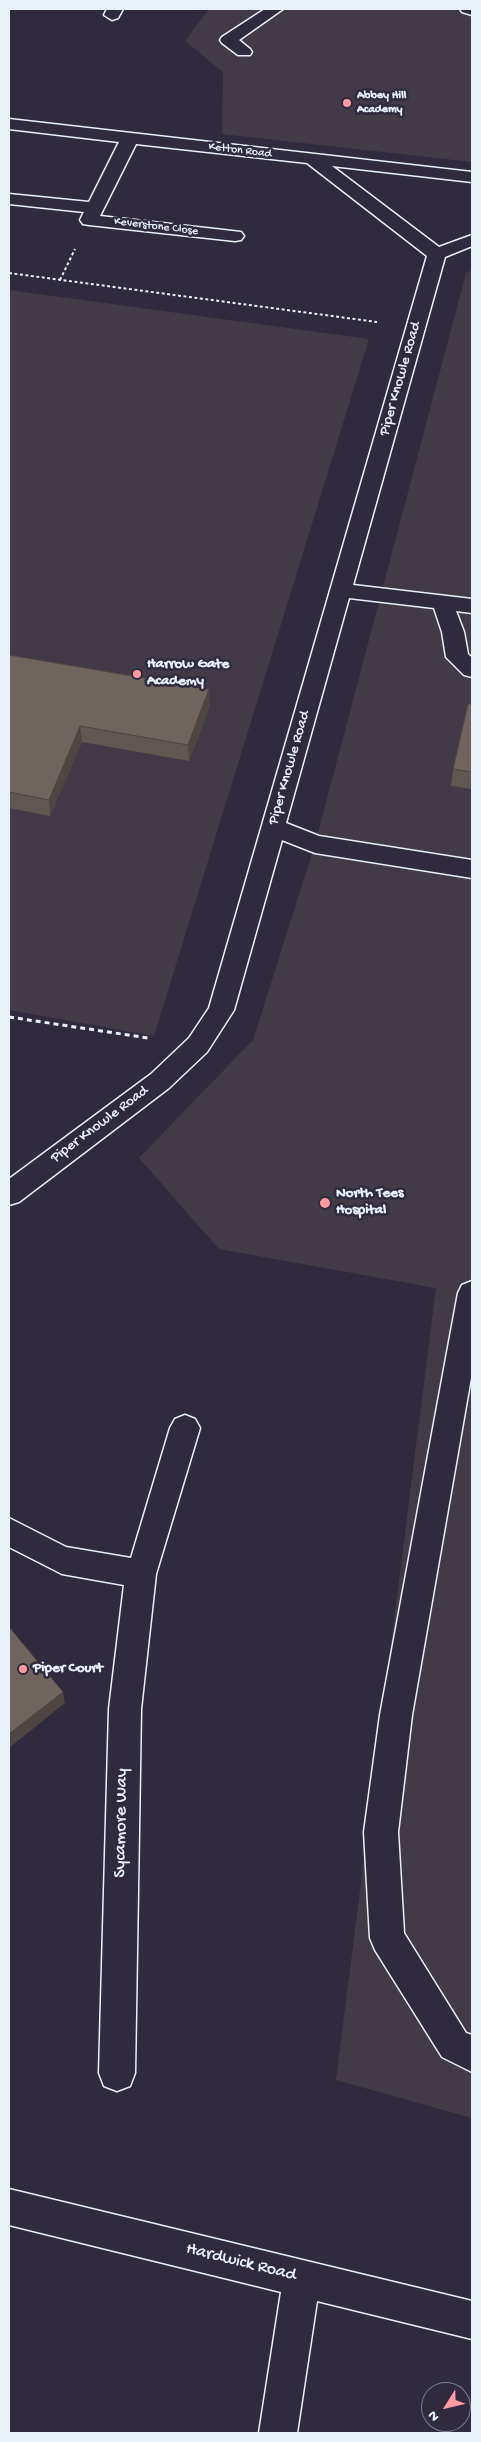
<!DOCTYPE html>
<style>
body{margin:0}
#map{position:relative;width:481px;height:2442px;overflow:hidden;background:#2f2a3d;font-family:"Gochi Hand",sans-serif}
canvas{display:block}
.frame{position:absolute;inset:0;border:10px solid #e8f1f8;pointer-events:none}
.north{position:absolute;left:421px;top:2382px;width:50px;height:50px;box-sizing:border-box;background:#2f2a3d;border:1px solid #797a88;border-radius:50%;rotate:234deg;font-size:14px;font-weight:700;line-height:20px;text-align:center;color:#e8f1f8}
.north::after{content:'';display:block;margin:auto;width:18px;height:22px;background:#ff9aa2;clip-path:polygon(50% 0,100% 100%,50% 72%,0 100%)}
</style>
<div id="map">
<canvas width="481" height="2442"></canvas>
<div class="frame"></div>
<div class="north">N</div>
</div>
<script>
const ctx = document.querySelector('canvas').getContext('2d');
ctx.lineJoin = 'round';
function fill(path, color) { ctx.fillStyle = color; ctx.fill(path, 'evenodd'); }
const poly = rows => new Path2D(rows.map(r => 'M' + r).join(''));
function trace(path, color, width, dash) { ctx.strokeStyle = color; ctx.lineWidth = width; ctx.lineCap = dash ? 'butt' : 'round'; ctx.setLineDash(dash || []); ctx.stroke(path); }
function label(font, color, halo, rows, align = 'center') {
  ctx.font = font + ' "Gochi Hand",sans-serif'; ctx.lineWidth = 5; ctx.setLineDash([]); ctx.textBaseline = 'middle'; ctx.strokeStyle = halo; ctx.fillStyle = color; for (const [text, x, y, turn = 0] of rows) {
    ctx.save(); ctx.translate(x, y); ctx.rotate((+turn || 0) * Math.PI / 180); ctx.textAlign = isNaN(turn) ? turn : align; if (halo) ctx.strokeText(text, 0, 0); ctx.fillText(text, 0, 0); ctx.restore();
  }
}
fill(poly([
 [209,9,472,9,472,162,222,134,223,72,185,41],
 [472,270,472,2118,336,2080,436,1288,219,1249,139,1158,253,1040,315,844,466,273],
 [9,290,369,339,154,1036,9,1010]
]), '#423b47');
const minor = poly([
 [107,9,123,9,118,18,112,20,104,15,107,9],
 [265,9,283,9,239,40,250,49,252,52,250,55,238,55,222,43,220,40,222,37,265,9],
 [460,9,472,9,472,15,462,12,460,9],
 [9,119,472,172,472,182,332,166,439,247,472,235,472,246,445,257,353,585,472,599,472,613,456,611,464,632,468,654,472,658,472,677,464,675,446,657,442,632,434,608,349,598,286,823,319,836,472,860,472,878,315,853,282,840,234,1010,207,1052,169,1088,19,1202,9,1205,9,1179,151,1074,189,1038,209,1008,427,256,307,163,136,144,100,216,241,232,244,236,241,240,235,241,89,225,83,224,80,220,84,212,9,204,9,194,89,202,119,142,9,129,9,119],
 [472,1281,472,1372,412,1715,398,1832,404,1933,466,2033,472,2035,472,2072,442,2057,375,1950,370,1938,364,1832,380,1715,458,1293,462,1285,472,1281],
 [185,1415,195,1419,200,1428,156,1574,141,1709,135,2073,130,2086,117,2091,104,2086,99,2073,109,1709,124,1585,62,1574,9,1547,9,1518,66,1547,131,1558,170,1428,175,1419,185,1415],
 [9,2189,472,2301,472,2339,317,2301,297,2433,259,2433,281,2292,9,2225,9,2189]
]);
trace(minor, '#e8f1f8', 3);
trace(poly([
 [9,273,377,322],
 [60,280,75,249]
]), '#e8f1f8', 2, [3, 2.5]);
trace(poly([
 [9,1017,148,1038]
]), '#e8f1f8', 3, [5, 4]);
fill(minor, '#2f2a3d');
fill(poly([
 [9,655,210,705,189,761,82,742,50,816,9,808],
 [472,704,472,789,451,786,453,769]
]), '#605652');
fill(poly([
 [209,689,210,705,189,761,188,745],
 [80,726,82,742,50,816,49,800],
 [63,1692,65,1703,9,1748,9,1734]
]), '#4e4642');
const building = poly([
 [9,655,209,689,188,745,80,726,49,800,9,792,9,655],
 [468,704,472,704,472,772,453,769,468,704],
 [9,1627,63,1692,9,1734,9,1627]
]);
fill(building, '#70645f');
trace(building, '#4e4642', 1);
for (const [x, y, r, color] of [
 [347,103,5,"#ff9aa2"],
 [137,674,5,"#ff9aa2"],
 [325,1203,6,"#ff9aa2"],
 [23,1669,5,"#ff9aa2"]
]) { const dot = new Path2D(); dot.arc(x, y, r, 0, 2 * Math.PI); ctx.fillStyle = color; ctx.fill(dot); trace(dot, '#2f2a3d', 2); }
label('bold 12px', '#e8f1f8', '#2f2a3d', [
 ["Abbey Hill",357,96],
 ["Academy",357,110]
], 'left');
label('12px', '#e8f1f8', '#2f2a3d', [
 ["Ketton Road",240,151,7],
 ["Keverstone Close",156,227,7]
]);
label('15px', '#e8f1f8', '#2f2a3d', [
 ["Piper Knowle Road",401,379,-74],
 ["Piper Knowle Road",290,768,-74],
 ["Piper Knowle Road",100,1125,-37]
]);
label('bold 15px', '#e8f1f8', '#2f2a3d', [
 ["Harrow Gate",147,665],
 ["Academy",147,682],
 ["North Tees",336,1194],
 ["Hospital",336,1211],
 ["Piper Court",33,1669]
], 'left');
label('18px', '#e8f1f8', '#2f2a3d', [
 ["Sycamore Way",122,1823,-89],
 ["Hardwick Road",241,2263,14]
]);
</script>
